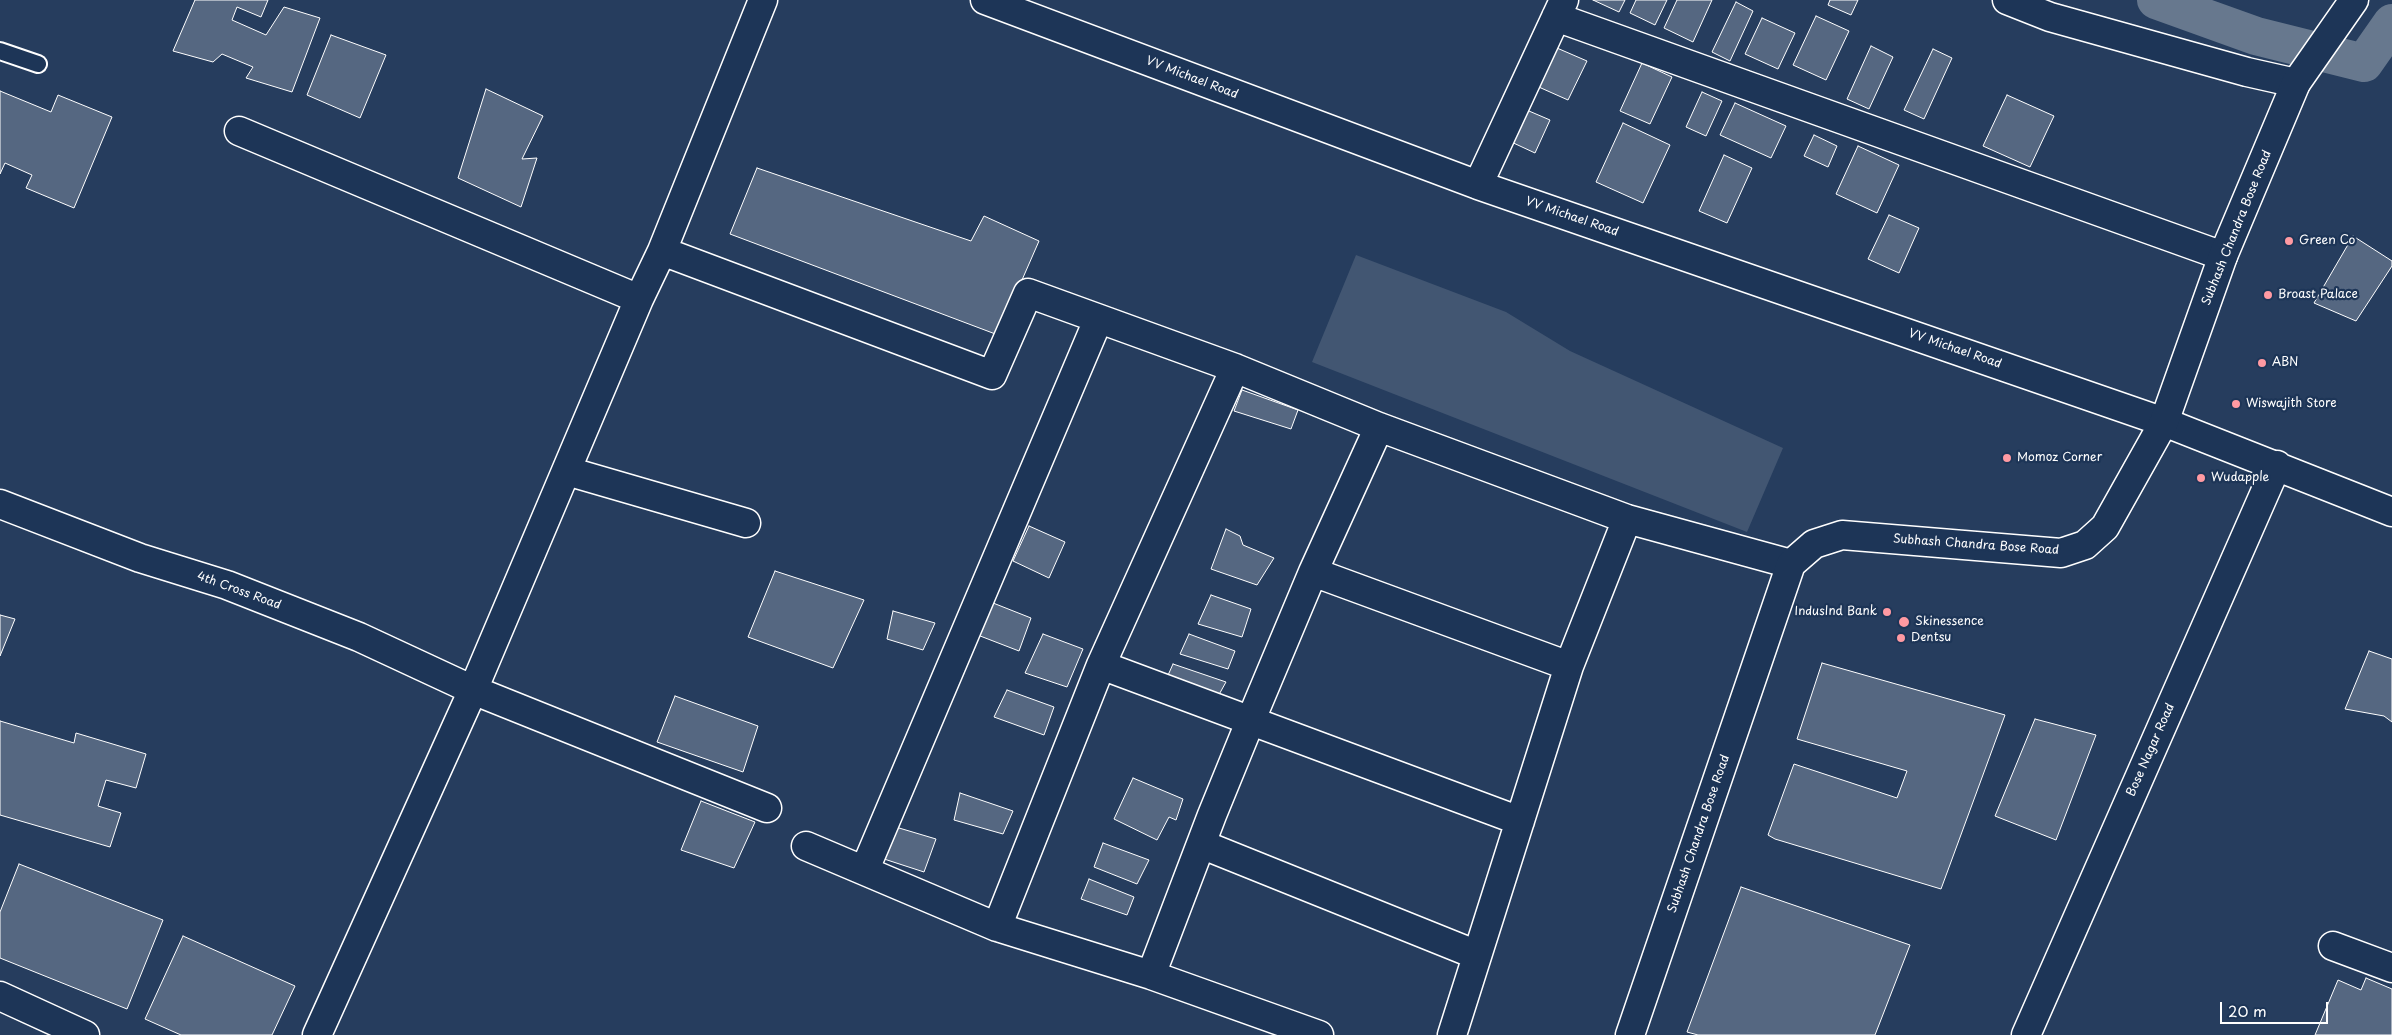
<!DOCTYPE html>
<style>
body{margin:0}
#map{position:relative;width:2392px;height:1035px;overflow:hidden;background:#263d5e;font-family:"Playpen Sans",sans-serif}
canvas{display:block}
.scale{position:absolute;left:2220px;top:1002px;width:108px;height:22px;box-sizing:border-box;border:2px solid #fff;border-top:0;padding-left:6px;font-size:15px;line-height:18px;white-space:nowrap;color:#fff;-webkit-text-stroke:4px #1d3557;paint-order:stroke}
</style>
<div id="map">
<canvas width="2392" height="1035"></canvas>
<div class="scale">20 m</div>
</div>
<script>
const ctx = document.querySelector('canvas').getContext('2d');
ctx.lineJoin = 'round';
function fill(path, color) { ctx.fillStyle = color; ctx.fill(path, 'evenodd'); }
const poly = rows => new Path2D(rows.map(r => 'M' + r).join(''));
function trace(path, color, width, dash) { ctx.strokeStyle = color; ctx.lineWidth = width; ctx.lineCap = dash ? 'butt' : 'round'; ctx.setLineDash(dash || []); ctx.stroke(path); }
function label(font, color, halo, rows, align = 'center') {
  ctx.font = font + ' "Playpen Sans",sans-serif'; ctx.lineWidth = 4.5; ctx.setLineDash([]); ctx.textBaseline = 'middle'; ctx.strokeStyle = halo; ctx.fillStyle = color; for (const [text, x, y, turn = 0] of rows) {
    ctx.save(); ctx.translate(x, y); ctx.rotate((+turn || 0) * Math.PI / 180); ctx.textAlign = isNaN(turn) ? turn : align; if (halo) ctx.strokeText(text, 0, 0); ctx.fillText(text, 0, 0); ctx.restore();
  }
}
fill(poly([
 [1356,255,1506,312,1570,351,1783,448,1747,532,1312,362]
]), '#425672');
trace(poly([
 [2156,0,2256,36,2364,63,2392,23]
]), '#67788e', 38);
const building = poly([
 [195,0,268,0,261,17,237,7,232,20,266,35,284,7,320,18,292,92,246,78,253,67,222,54,213,62,173,51,195,0],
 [1593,0,1625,0,1619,12,1593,0],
 [1636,0,1667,0,1655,25,1630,13,1636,0],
 [1677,0,1712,0,1693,42,1664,28,1677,0],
 [1830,0,1858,0,1851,15,1828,5,1830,0],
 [1736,2,1753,11,1730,61,1712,52,1736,2],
 [1816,16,1849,31,1826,80,1793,65,1816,16],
 [1762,18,1795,33,1778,69,1745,54,1762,18],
 [331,35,386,55,360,118,307,95,331,35],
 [1550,45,1587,61,1568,100,1532,84,1550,45],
 [1871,46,1893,57,1869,109,1847,99,1871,46],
 [1933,49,1952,58,1924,119,1904,110,1933,49],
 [1642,63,1672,77,1650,124,1620,111,1642,63],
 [486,89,543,116,522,159,537,158,521,207,458,178,486,89],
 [0,91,51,112,58,95,112,117,74,208,26,188,32,175,5,163,0,174,0,91],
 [1702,92,1722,101,1706,136,1686,127,1702,92],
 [2007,95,2054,116,2030,167,1983,146,2007,95],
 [1735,103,1786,126,1771,158,1720,135,1735,103],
 [1522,108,1550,120,1535,153,1507,140,1522,108],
 [1623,123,1670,145,1643,203,1596,182,1623,123],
 [1814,135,1837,146,1828,167,1804,156,1814,135],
 [1858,146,1899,165,1877,213,1836,194,1858,146],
 [1724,155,1752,168,1727,223,1699,211,1724,155],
 [757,168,971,241,984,216,1039,241,998,335,730,234,757,168],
 [1889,215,1919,228,1899,273,1868,259,1889,215],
 [2353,236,2392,261,2392,266,2356,321,2314,303,2353,236],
 [1242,390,1298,410,1291,429,1234,411,1242,390],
 [1029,526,1065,542,1049,578,1013,561,1029,526],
 [1226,529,1240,536,1243,545,1274,558,1257,585,1211,569,1226,529],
 [775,571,864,600,833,668,748,637,775,571],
 [1211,595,1251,609,1242,637,1198,624,1211,595],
 [988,601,1031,618,1019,651,975,634,988,601],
 [893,611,935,623,923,650,887,639,893,611],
 [0,615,15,619,0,656,0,615],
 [1043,634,1083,649,1067,687,1025,673,1043,634],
 [1189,634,1235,651,1228,669,1180,654,1189,634],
 [2369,651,2392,659,2392,722,2384,716,2345,709,2369,651],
 [1822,663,2005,715,1941,889,1775,839,1768,835,1794,764,1897,798,1907,771,1797,739,1822,663],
 [1173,664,1226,682,1216,700,1165,682,1173,664],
 [1007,690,1054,707,1044,735,994,717,1007,690],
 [675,696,758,726,743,772,657,742,675,696],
 [2035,719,2096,735,2056,840,1995,816,2035,719],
 [0,721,74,743,76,733,146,754,136,788,106,780,98,806,121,813,110,847,0,815,0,721],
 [1133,778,1183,799,1176,820,1169,817,1157,840,1114,819,1133,778],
 [960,793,1013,811,1003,834,954,820,960,793],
 [701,801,755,822,734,868,681,850,701,801],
 [889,825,936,839,924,872,878,857,889,825],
 [1103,843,1149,860,1137,884,1094,867,1103,843],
 [19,864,163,920,127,1009,0,958,0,912,19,864],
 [1089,879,1134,897,1127,915,1081,899,1089,879],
 [1741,887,1910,945,1875,1035,1698,1035,1687,1032,1741,887],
 [183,936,295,986,272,1035,181,1035,145,1019,183,936],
 [2366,978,2392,989,2392,1035,2315,1035,2338,980,2361,990,2366,978]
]);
fill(building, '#556781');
trace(building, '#fff', 1);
const service = poly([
 [0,51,38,64]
]);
const minor = poly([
 [985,0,1478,185,2164,422,2392,512],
 [2007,0,2050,17,2247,72,2296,83],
 [1556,17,2223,256],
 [239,131,639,299],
 [1478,185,1564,0],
 [662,251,992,375,1028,293,1235,368,1379,427,1627,519,1791,564],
 [567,471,746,523],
 [0,504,140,558,227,585,359,637,473,690,767,808],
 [1313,572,1569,666],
 [1101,665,1520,821],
 [1201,844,1477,955],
 [806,846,997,927,1151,975,1319,1035],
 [865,869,1098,320],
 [997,927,1101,665,1235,368],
 [2333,946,2392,968],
 [1151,975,1212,815,1250,722,1313,572,1379,427],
 [0,996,85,1035],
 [317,1035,473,690,639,299,662,251,763,0],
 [1452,1035,1569,666,1627,519],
 [2026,1035,2277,465]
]);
const secondary = poly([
 [1630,1035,1791,564,1814,544,1842,535,2061,553,2085,545,2105,527,2164,422,2223,256,2296,83,2354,0]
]);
trace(service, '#fff', 20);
trace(minor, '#fff', 31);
trace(secondary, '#fff', 31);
trace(service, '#1d3557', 16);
trace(minor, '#1d3557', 28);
trace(secondary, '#1d3557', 28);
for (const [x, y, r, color] of [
 [2289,241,5,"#ff9aa2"],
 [2268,295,5,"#ff9aa2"],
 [2262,363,5,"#ff9aa2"],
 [2236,404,5,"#ff9aa2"],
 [2007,458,5,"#ff9aa2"],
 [2201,478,5,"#ff9aa2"],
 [1887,612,5,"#ff9aa2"],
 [1904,622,6,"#ff9aa2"],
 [1901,638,5,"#ff9aa2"]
]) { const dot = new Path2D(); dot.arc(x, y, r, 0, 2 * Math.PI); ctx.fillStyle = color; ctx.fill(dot); trace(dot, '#1d3557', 2); }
label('12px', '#fff', '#1d3557', [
 ["VV Michael Road",1192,78,21],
 ["VV Michael Road",1572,217,19],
 ["Subhash Chandra Bose Road",2237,228,-68],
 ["VV Michael Road",1955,349,19],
 ["Subhash Chandra Bose Road",1976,545,4],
 ["4th Cross Road",239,591,20],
 ["Bose Nagar Road",2151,750,-66],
 ["Subhash Chandra Bose Road",1699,834,-71]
]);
label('12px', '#fff', '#1d3557', [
 ["Green Co",2299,241],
 ["Broast Palace",2278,295],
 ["ABN",2272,363],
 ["Wiswajith Store",2246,404],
 ["Momoz Corner",2017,458],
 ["Wudapple",2211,478],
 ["IndusInd Bank",1877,612,"right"],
 ["Skinessence",1915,622],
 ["Dentsu",1911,638]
], 'left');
</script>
